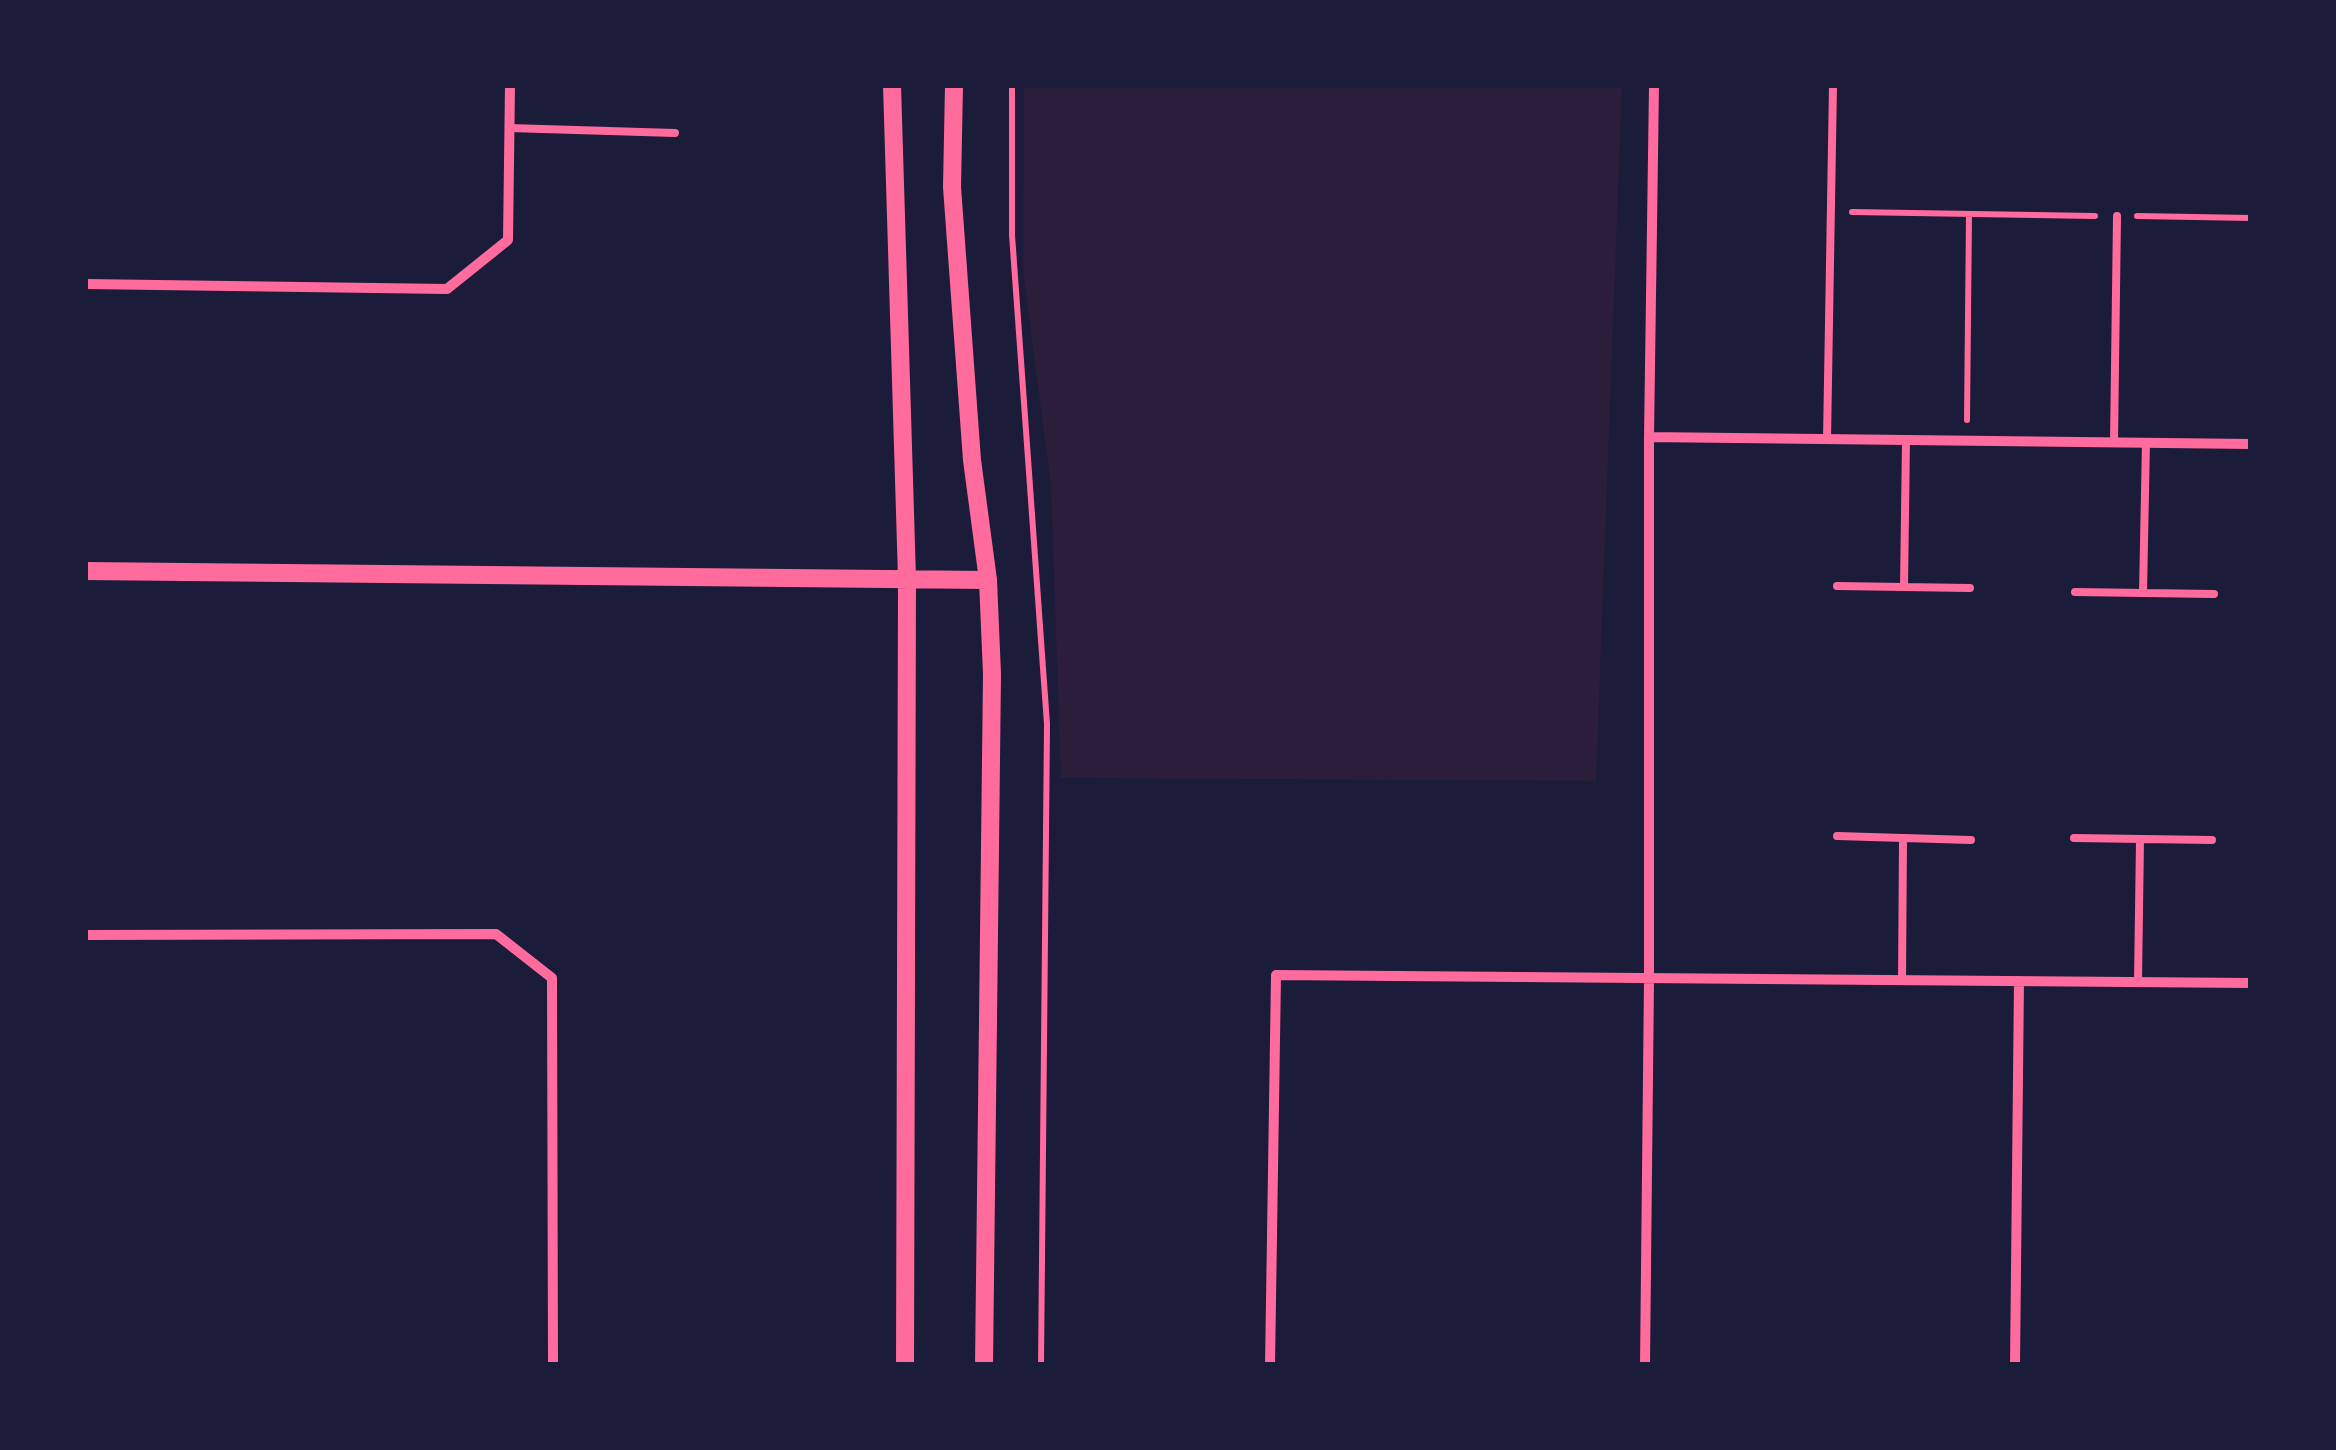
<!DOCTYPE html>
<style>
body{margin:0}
#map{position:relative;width:2336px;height:1450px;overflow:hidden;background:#1b1b3a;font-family:Poppins,sans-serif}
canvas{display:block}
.frame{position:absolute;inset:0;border:88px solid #1b1b3a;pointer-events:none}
</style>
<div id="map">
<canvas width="2336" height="1450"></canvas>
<div class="frame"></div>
</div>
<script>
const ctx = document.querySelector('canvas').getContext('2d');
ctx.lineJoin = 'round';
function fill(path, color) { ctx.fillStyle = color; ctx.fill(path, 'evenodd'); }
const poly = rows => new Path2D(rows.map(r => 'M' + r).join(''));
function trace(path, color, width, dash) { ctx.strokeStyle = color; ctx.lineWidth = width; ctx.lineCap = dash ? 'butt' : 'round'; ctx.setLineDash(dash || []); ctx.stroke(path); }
fill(poly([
 [1024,85,1622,85,1596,781,1061,778,1051,487,1023,270]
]), '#2a1e3b');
trace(poly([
 [1012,85,1012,235,1047,724,1041,1365],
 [1852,212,2095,216],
 [2137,216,2251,218],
 [1967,420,1969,214]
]), '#ff6b9d', 6);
trace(poly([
 [509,128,675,133],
 [1827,440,1833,85],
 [2114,442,2117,216],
 [1837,586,1970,588],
 [1904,587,1906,440],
 [2075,592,2214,594],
 [2143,593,2146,442],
 [1837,836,1971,840],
 [2074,838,2212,840],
 [1902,981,1903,838],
 [2138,982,2140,840]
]), '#ff6b9d', 8);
trace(poly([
 [85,284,447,289,508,240,510,85],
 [1649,437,2251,444],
 [85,935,496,934,552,978,553,1365],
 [1270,1365,1276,975,2251,983],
 [1645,1365,1649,979,1649,437,1654,85],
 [2015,1365,2019,981]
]), '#ff6b9d', 10);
trace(poly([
 [892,85,907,578,905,1365],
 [954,85,952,187,972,460,988,580,992,674,984,1365],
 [85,571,988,580]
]), '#ff6b9d', 18);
</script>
